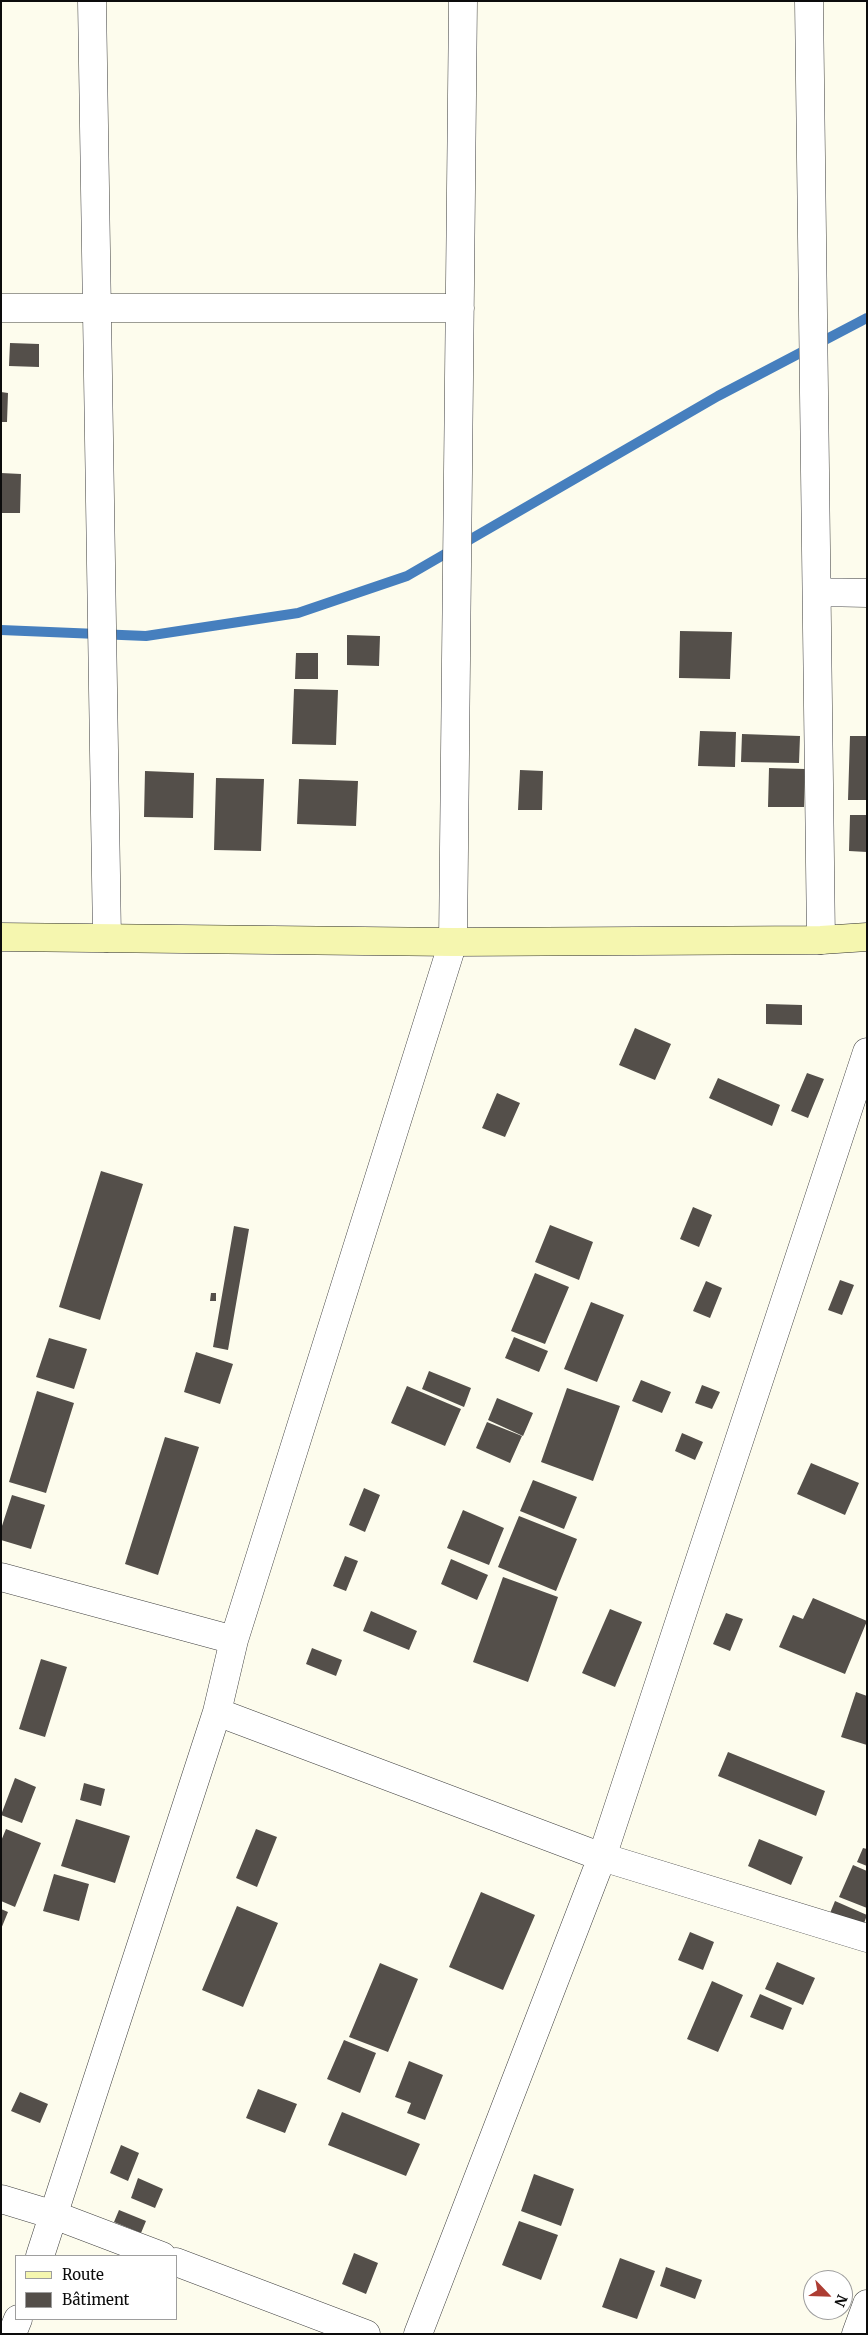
<!DOCTYPE html>
<meta charset="utf-8">
<style>
body{margin:0}
#map{position:relative;width:868px;height:2335px;overflow:hidden;background:#fdfced;font-family:Merriweather,serif}
canvas{display:block}
.frame{position:absolute;inset:0;border:2px solid #0c0c0c;pointer-events:none}
.legend{position:absolute;left:15px;top:2255px;width:162px;height:65px;box-sizing:border-box;background:#fff;border:1px solid #9e9e9e;margin:0;padding:6px 9px;list-style:none;font-size:15px;color:#0c0c0c}
.legend li{display:flex;align-items:center;gap:10px;height:25px}
.legend b{width:25px;border:1px solid #9e9e9e}
.north{position:absolute;left:803px;top:2270px;width:50px;height:50px;box-sizing:border-box;background:#fff;border:1px solid #9e9e9e;border-radius:50%;rotate:114deg;font-size:14px;font-weight:700;line-height:20px;text-align:center;color:#0c0c0c}
.north::after{content:'';display:block;margin:auto;width:18px;height:22px;background:#ad3d33;clip-path:polygon(50% 0,100% 100%,50% 72%,0 100%)}
</style>
<div id="map">
<canvas width="868" height="2335"></canvas>
<div class="frame"></div>
<ul class="legend">
<li><b style="height:6px;background:#f5f6af"></b>Route</li>
<li><b style="height:14px;background:#544f4a"></b>Bâtiment</li>
</ul>
<div class="north">N</div>
</div>
<script>
const ctx = document.querySelector('canvas').getContext('2d');
ctx.lineJoin = 'round';
const poly = rows => new Path2D(rows.map(r => 'M' + r).join(''));
function trace(path, color, width, dash) { ctx.strokeStyle = color; ctx.lineWidth = width; ctx.lineCap = dash ? 'butt' : 'round'; ctx.setLineDash(dash || []); ctx.stroke(path); }
function fill(path, color) { ctx.fillStyle = color; ctx.fill(path, 'evenodd'); }
trace(poly([
 [1,630,146,636,298,613,407,576,718,396,867,318]
]), '#467fbe', 10);
fill(poly([
 [10,343,39,344,39,367,9,366],
 [1,392,8,393,7,422,1,422],
 [1,473,21,474,20,513,1,513],
 [680,631,732,632,730,679,679,678],
 [347,635,380,636,379,666,347,665],
 [296,653,318,653,318,679,295,679],
 [294,689,338,690,336,745,292,744],
 [700,731,736,732,735,767,698,766],
 [742,734,800,736,799,763,741,762],
 [850,736,867,736,867,800,848,800],
 [769,768,805,769,804,807,768,807],
 [520,770,543,771,542,810,518,810],
 [145,771,194,773,193,818,144,817],
 [216,778,264,779,261,851,214,850],
 [299,779,358,781,356,826,297,824],
 [850,815,867,815,867,852,849,851],
 [766,1004,802,1005,802,1025,766,1024],
 [635,1028,671,1044,655,1080,619,1065],
 [807,1073,824,1079,808,1118,791,1111],
 [718,1078,780,1105,772,1126,709,1098],
 [497,1093,520,1103,505,1137,482,1128],
 [101,1171,143,1184,100,1320,59,1307],
 [693,1207,712,1215,699,1247,680,1239],
 [550,1225,593,1242,579,1280,535,1262],
 [234,1226,249,1229,228,1350,213,1347],
 [535,1273,569,1287,545,1344,511,1331],
 [840,1280,854,1285,842,1315,828,1310],
 [706,1281,722,1288,710,1318,693,1311],
 [211,1293,216,1293,216,1301,210,1301],
 [591,1302,624,1315,597,1382,564,1369],
 [514,1337,548,1351,539,1372,505,1358],
 [49,1338,87,1349,74,1389,36,1377],
 [196,1352,233,1364,220,1404,184,1392],
 [429,1371,471,1388,464,1407,422,1389],
 [641,1380,671,1392,662,1413,632,1401],
 [702,1385,720,1392,712,1409,695,1403],
 [407,1386,461,1409,445,1446,391,1423],
 [567,1388,620,1406,593,1481,541,1462],
 [37,1391,74,1403,46,1493,9,1482],
 [497,1398,533,1413,523,1436,488,1420],
 [487,1422,522,1436,510,1463,476,1448],
 [682,1433,703,1442,695,1460,675,1451],
 [165,1437,199,1447,158,1575,125,1564],
 [811,1463,859,1483,845,1515,797,1494],
 [533,1480,577,1497,564,1529,520,1511],
 [364,1488,380,1495,365,1532,349,1525],
 [12,1495,45,1505,31,1549,1,1540,1,1529],
 [463,1510,504,1528,489,1565,447,1548],
 [519,1516,577,1539,556,1591,498,1567],
 [345,1556,358,1561,346,1591,333,1586],
 [451,1559,488,1575,477,1600,441,1584],
 [503,1577,558,1597,528,1682,473,1662],
 [813,1598,867,1621,845,1674,779,1647,793,1615,803,1619],
 [610,1609,642,1622,615,1687,582,1673],
 [371,1611,417,1631,409,1650,363,1631],
 [726,1613,743,1619,730,1651,713,1644],
 [312,1648,342,1660,336,1676,306,1664],
 [41,1659,67,1667,45,1737,19,1729],
 [856,1692,867,1696,867,1745,841,1737],
 [728,1752,825,1791,816,1816,718,1776],
 [15,1778,36,1787,22,1823,1,1815],
 [84,1783,105,1789,101,1806,80,1800],
 [76,1819,130,1836,115,1883,61,1866],
 [6,1829,41,1843,15,1907,1,1901,1,1841],
 [256,1829,277,1837,257,1887,236,1878],
 [759,1839,803,1857,791,1885,748,1866],
 [863,1848,867,1849,867,1866,857,1862],
 [853,1865,867,1871,867,1908,839,1897],
 [54,1874,89,1884,79,1921,43,1911],
 [481,1892,535,1915,503,1990,449,1967],
 [835,1901,867,1915,861,1932,828,1918],
 [237,1906,278,1923,243,2007,202,1990],
 [1,1909,8,1912,1,1929],
 [690,1932,714,1942,703,1970,678,1960],
 [777,1962,815,1978,803,2005,765,1989],
 [380,1963,418,1979,388,2052,349,2037],
 [712,1981,743,1995,718,2052,687,2039],
 [760,1994,792,2008,783,2030,750,2017],
 [344,2040,376,2053,360,2093,327,2079],
 [409,2061,443,2075,425,2120,407,2113,411,2103,395,2097],
 [258,2089,297,2104,285,2133,246,2118],
 [20,2092,48,2104,40,2123,11,2111],
 [342,2112,420,2144,406,2176,328,2145],
 [121,2145,139,2153,128,2181,110,2173],
 [534,2174,574,2189,561,2226,521,2211],
 [138,2178,163,2189,155,2208,131,2198],
 [119,2210,146,2221,141,2233,114,2222],
 [519,2221,558,2235,541,2280,502,2265],
 [354,2253,378,2263,366,2294,342,2284],
 [620,2258,655,2271,637,2319,602,2307],
 [666,2267,702,2280,695,2299,660,2286]
]), '#544f4a');
const minor = poly([
 [92,1,107,938],
 [809,1,821,940],
 [1,308,460,308],
 [817,592,867,593],
 [1,1577,234,1640],
 [217,1712,602,1857,867,1938],
 [1,2199,54,2215,162,2256],
 [40,2256,217,1712,234,1640,453,942,463,1],
 [176,2262,366,2334],
 [12,2334,18,2319],
 [418,2334,602,1857,867,1052],
 [856,2334,867,2304]
]);
const secondary = poly([
 [1,937,453,942,821,940,867,937]
]);
trace(minor, '#3f3f3f', 29);
trace(secondary, '#2e2e2e', 29);
trace(minor, '#fff', 28);
trace(secondary, '#f5f6af', 28);
</script>
